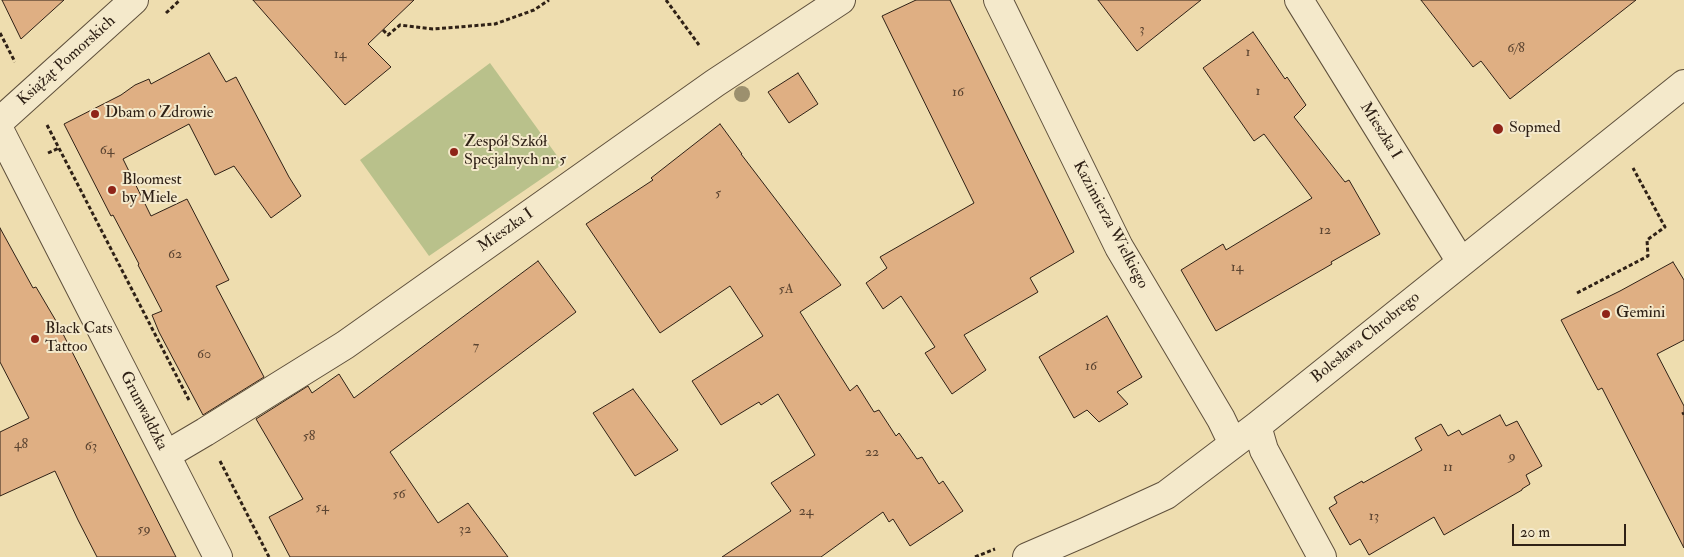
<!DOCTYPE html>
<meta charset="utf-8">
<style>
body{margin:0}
#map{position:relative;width:1684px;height:557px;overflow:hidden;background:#eeddaf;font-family:"IM FELL Double Pica",serif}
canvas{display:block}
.scale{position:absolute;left:1512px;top:524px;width:114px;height:22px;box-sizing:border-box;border:2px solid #2f2116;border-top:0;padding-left:6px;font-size:15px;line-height:18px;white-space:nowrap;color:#2f2116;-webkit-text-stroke:4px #f4e9cb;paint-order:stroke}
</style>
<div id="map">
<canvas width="1684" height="557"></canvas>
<div class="scale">20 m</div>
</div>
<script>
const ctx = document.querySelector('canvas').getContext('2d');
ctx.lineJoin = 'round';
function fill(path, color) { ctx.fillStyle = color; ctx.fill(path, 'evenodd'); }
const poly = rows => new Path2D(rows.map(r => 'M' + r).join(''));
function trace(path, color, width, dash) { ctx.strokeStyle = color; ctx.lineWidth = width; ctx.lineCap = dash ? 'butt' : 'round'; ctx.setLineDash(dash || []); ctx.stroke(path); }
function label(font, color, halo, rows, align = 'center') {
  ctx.font = font + ' "IM FELL Double Pica",serif'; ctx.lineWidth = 4; ctx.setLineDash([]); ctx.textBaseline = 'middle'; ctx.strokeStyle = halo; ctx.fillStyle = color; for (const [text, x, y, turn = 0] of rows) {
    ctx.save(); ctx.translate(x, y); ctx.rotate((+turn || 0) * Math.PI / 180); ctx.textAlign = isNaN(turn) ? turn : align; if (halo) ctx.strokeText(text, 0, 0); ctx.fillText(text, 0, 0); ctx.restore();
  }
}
fill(poly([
 [490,63,563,164,429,256,360,160]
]), '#b9c18b');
const building = poly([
 [2,0,64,0,21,39,2,0],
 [253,0,414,0,368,44,391,67,345,105,253,0],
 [916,0,950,0,1074,252,1030,278,1038,292,964,335,986,370,952,394,925,353,935,347,901,296,883,309,866,283,887,268,880,257,974,203,882,16,916,0],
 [1098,0,1201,0,1137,51,1098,0],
 [1421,0,1636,0,1510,99,1481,61,1473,67,1421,0],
 [1253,32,1285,79,1287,77,1306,105,1294,117,1345,182,1349,180,1380,234,1331,262,1332,264,1216,331,1181,270,1223,244,1226,250,1312,198,1264,134,1254,141,1203,68,1253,32],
 [209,53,226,82,236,77,289,177,301,196,271,218,234,166,215,175,189,124,123,159,151,216,187,199,229,280,216,286,264,377,203,415,159,332,152,315,162,311,138,265,139,264,113,215,111,216,64,124,121,95,135,85,149,79,151,84,209,53],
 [798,73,818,104,789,123,768,92,798,73],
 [720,124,742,154,741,154,841,285,800,312,850,391,857,385,874,412,879,410,896,436,899,433,917,459,922,457,939,484,943,481,963,511,910,546,893,519,889,522,883,512,821,557,722,557,791,511,771,483,815,455,778,394,761,405,759,402,721,425,692,381,763,336,730,286,660,333,586,224,653,180,651,178,720,124],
 [0,228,33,288,36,287,59,326,176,557,97,557,78,520,55,471,0,496,0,432,29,418,0,362,0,228],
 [538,261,576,312,390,452,438,523,468,503,508,557,290,557,269,517,303,499,256,419,308,386,312,393,339,374,354,398,538,261],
 [1673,262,1684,280,1684,340,1657,354,1684,406,1684,548,1602,388,1598,390,1561,320,1620,291,1673,262],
 [1107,316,1142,377,1117,392,1128,404,1099,422,1087,410,1074,418,1039,357,1107,316],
 [633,389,678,450,635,476,593,413,633,389],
 [1500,415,1506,426,1517,421,1542,466,1526,475,1530,484,1522,489,1522,490,1444,535,1434,517,1369,555,1360,539,1350,545,1329,508,1337,503,1334,497,1362,481,1363,483,1422,450,1415,438,1441,424,1448,436,1459,430,1462,435,1500,415]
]);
fill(building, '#dfaf83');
trace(building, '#2f2116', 1);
const minor = poly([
 [998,0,1119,247,1221,419,1233,444],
 [1299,0,1461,262],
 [0,121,134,0],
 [0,131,218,557],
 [1257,426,1264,450,1322,557],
 [166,455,205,432,345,345,715,83,841,0],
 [1027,557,1085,532,1166,495,1257,426,1684,84]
]);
trace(minor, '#5f503c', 30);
trace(poly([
 [666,0,699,45],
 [166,13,180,0],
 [383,30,388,35,400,25,433,29,495,24,534,10,549,0],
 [0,33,15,62],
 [47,125,190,402],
 [48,153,59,148],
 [1577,293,1648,256,1647,240,1665,227,1633,168],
 [1682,414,1684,413],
 [220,461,269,557],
 [975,557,995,549]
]), '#2f2116', 3, [4, 2.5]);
trace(minor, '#f4e9cb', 28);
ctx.fillStyle = '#9c906e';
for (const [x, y] of [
 [742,94]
]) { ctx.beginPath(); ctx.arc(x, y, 8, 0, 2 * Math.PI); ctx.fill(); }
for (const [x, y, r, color] of [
 [95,114,5,"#8f2418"],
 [1498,129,6,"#8f2418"],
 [454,152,5,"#8f2418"],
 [112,190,5,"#8f2418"],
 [1606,314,5,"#8f2418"],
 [35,339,5,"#8f2418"]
]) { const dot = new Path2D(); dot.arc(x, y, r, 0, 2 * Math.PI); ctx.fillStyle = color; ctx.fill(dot); trace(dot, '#f4e9cb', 2); }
label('14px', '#5b4431', null, [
 ["3",1142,30],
 ["6/8",1516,49],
 ["1",1248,53],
 ["14",340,55],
 ["1",1258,92],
 ["16",958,93],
 ["64",107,151],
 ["5",718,194],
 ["12",1325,231],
 ["62",175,255],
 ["14",1237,268],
 ["5A",786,290],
 ["7",476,347],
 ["60",204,355],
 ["16",1091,367],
 ["58",309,437],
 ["48",21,445],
 ["63",91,447],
 ["22",872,453],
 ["9",1512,457],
 ["11",1448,468],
 ["56",399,495],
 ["54",322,508],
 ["24",806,512],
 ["13",1374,517],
 ["59",144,530],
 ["32",465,530]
]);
label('16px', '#2f2116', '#f4e9cb', [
 ["Książąt Pomorskich",67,61,-42],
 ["Mieszka I",1380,131,58],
 ["Kazimierza Wielkiego",1110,225,62],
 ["Mieszka I",506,231,-35],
 ["Bolesława Chrobrego",1366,338,-39],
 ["Grunwaldzka",143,411,63]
]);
label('16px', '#2f2116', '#f4e9cb', [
 ["Dbam o Zdrowie",105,114],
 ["Sopmed",1509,129],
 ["Zespół Szkół",464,143],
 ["Specjalnych nr 5",464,161],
 ["Bloomest",122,181],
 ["by Miele",122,199],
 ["Gemini",1616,314],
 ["Black Cats",45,330],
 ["Tattoo",45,348]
], 'left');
</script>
